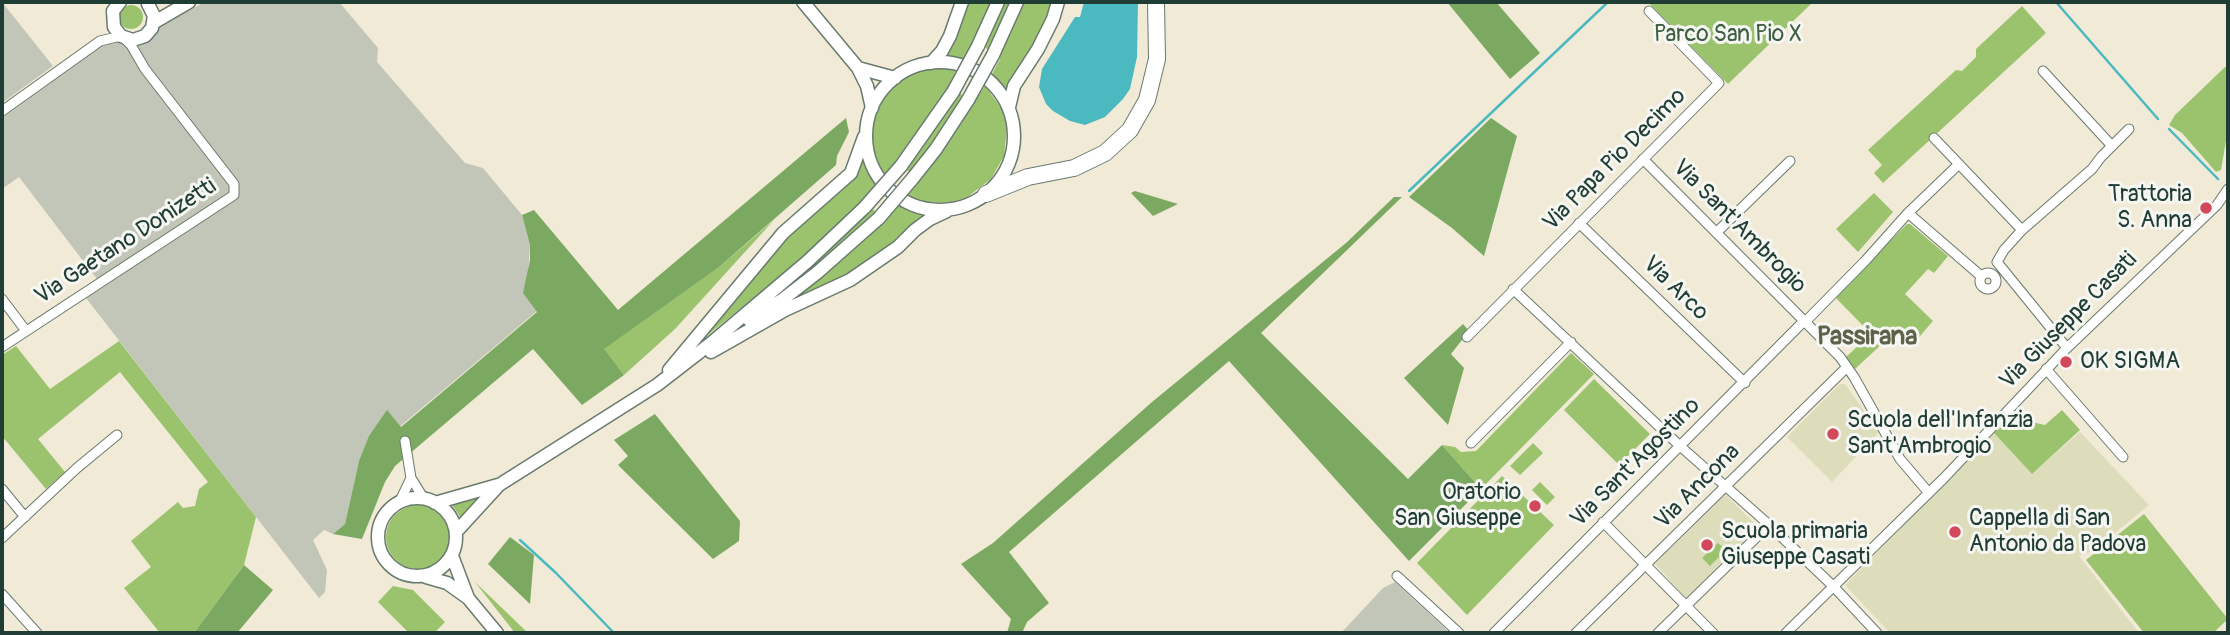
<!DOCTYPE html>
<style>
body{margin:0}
#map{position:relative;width:2230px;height:635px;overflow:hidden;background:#f1ead6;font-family:Pangolin,sans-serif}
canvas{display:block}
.frame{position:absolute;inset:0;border:4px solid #1f3d34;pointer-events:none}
</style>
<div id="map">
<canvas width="2230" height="635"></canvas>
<div class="frame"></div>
</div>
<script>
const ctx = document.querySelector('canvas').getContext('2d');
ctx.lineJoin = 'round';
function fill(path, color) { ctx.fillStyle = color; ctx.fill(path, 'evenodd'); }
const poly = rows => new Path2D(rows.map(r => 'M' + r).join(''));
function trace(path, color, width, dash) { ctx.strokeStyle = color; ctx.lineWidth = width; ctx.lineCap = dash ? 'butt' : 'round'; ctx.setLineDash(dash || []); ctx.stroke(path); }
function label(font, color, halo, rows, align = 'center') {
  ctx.font = font + ' Pangolin,sans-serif'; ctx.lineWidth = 6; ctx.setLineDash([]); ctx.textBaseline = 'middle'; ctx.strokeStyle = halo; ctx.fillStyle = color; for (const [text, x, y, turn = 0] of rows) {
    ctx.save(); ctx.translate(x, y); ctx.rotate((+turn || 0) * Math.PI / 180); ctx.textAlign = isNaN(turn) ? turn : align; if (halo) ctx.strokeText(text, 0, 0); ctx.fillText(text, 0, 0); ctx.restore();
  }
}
fill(poly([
 [1840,384,1845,384,1879,432,1832,482,1787,437],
 [2080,432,2149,505,2093,551,2079,556,2139,633,1890,633,1845,585,1994,433,2032,474],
 [1725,494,1758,527,1686,598,1655,564]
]), '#ddddbc');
fill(poly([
 [2,2,53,66,2,103],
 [205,2,339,2,378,48,377,62,465,163,483,168,522,215,530,245,528,275,537,311,359,461,345,524,333,534,324,530,313,540,327,570,325,592,319,598,86,298,103,287,19,177,2,189,2,118,107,42,115,39,130,46,148,41,157,27],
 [1395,582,1450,633,1341,633,1383,588]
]), '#c2c6b9');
fill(poly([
 [967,2,993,2,973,45,971,44,962,60,944,57],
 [1005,2,1011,2,989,51,984,46],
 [1023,2,1052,2,1046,21,1029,53,1014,74,1006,92,991,76,1000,59,998,57],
 [1648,2,1813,2,1728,84],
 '119 17a12 12 0 1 1 24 0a12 12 0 1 1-24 0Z',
 [2022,6,2046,33,1883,183,1874,173,1882,165,1868,150,1956,70,1962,71,1976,57,1976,49],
 [2225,67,2228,69,2227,135,2221,170,2216,172,2182,133,2169,125,2175,115],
 [933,68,957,69,947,88,949,90,906,154,885,176,879,167,872,144,872,132,876,111,886,94,899,81,912,73],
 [985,86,1002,109,1007,128,1004,156,991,179,966,198,948,203,925,202,905,195,947,144],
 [959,92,964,97,911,173,905,169,921,150],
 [862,161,877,185,841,227,699,342,780,242,857,173],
 [1874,193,1893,212,1858,252,1836,229],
 [897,204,912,211,925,214,925,216,894,245,862,268,790,305,789,301,839,262],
 [870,208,877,212,792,289,766,303,830,249],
 [774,220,675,329,624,375,603,349,718,268],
 [1907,224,1910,224,1948,256,1934,273,1928,269,1905,294,1933,321,1914,343,1899,328,1855,369,1846,357,1871,334,1835,297],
 [119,341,256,517,244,565,194,633,160,633,124,588,151,567,131,541,178,502,183,508,195,506,199,489,208,482,120,372,38,439,65,472,46,489,2,436,2,355,16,346,50,389],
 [1571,353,1594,374,1481,489,1442,445,1455,447,1461,452,1476,451],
 [1594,379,1650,434,1619,465,1564,410],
 [2019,410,2025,417,2029,414,2036,423,2045,425,2062,410,2080,430,2032,474,1994,433],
 [1533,443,1543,453,1520,475,1510,466],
 [1502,476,1554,525,1467,615,1417,563],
 [1540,482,1555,497,1547,505,1532,490],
 [484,493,461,518,452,505],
 '386 537a32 32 0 1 1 64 0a32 32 0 1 1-64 0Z',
 [2144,514,2228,619,2213,633,2144,633,2086,560],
 [1718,543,1726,550,1710,566,1702,558],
 [475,582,528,633,515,633],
 [393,586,413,590,445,622,434,633,409,633,378,602]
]), '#9bc36e');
fill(poly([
 [1447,2,1496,2,1540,53,1510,79],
 [846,118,849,132,837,156,836,165,718,268,604,349,624,375,582,405,533,349,395,466,385,482,362,539,333,534,345,524,359,461,369,436,387,410,401,427,537,312,523,293,530,260,530,245,522,215,534,210,618,310],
 [1491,118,1517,136,1484,256,1452,228,1409,197],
 [1135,191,1178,204,1153,216,1131,193],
 [1394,197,1402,197,1261,333,1408,479,1442,445,1481,489,1409,561,1229,361,1009,552,1049,603,1027,622,1022,633,1007,633,1011,619,961,564,993,543,1152,402,1346,243],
 [1463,324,1469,331,1451,354,1464,368,1448,425,1404,378],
 [655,414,740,521,739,541,713,559,618,465,628,456,614,440],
 [510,537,534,555,530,604,488,564],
 [244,565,273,590,237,633,194,633]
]), '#7ca961');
fill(poly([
 [1084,2,1138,2,1137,57,1130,89,1123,99,1105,117,1085,125,1070,121,1053,111,1046,104,1039,87,1042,69,1075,17,1080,17]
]), '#4ab9c0');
trace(poly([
 [2056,2,2158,119],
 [2169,129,2218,179],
 [1409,191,1608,2],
 [520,540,556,573,614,633]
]), '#4ab9c0', 2.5);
const minor = poly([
 [2043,71,2112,146],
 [2,111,100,41,121,36],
 [1934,138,2022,230],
 [1643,159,1840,357,1854,377,1900,459,1929,493],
 [1908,213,1981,276],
 [1579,223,1745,383],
 [1717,232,1790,161],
 '1980 281a8 8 0 1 1 16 0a8 8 0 1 1-16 0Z',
 [1513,289,1680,446,1766,522,1833,586,1877,633],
 [2,299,26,331],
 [1806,321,1866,260,1908,213,1959,164],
 [1467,337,1719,83,1649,11],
 [2,347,234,195,234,184,145,69,131,45,125,39],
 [2067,348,1997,262,2004,250,2022,230,2092,169,2101,157,2129,129],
 [2046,369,2123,457],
 [405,441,411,478,424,499],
 [1471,443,1571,342],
 [2,489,25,517],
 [399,503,411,478],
 [1603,522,1713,633],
 [2,538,77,468,117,435],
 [1397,576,1459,633],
 [2,594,37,633],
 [1494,633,1805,320],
 [1576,633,1847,367],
 [1658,633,1769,525],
 [1786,633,1944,478,2067,348,2217,205,2228,189]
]);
const secondary = poly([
 [120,2,113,11,114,27,121,36,133,40,145,36,152,28,154,16,148,4],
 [803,2,858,68,867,86,872,108],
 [153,23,189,2],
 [978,46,998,2],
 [993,55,1017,2],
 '866 136a74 74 0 1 1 148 0a74 74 0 1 1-148 0Z',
 [931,63,942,51,950,36,962,2],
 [858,68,895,78],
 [1009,107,1014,86,1038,49,1053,19,1058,2],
 [901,166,953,92],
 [913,178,936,149,968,100],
 [749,320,782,300,818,272,879,218],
 [711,352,785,310,850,280,898,247,915,230,930,219,947,211],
 [669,370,783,233,851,173,864,137],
 '378 537a39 39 0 1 1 78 0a39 39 0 1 1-78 0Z',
 [435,503,498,485],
 [456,532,499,485,657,385,710,344,808,261,865,207],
 [452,556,468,598,497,633],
 [426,577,447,583,468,598]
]);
const motorway = poly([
 [986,194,1028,177,1074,168,1105,153,1130,130,1147,100,1157,59,1156,2]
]);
trace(minor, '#687a6d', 11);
trace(secondary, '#687a6d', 15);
trace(motorway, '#687a6d', 18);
trace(minor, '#fff', 9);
trace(secondary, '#fff', 12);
trace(motorway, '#fff', 16);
const secondaryBridge = poly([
 [953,92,978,46],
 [968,100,993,55],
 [865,207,901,166],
 [879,218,913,178]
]);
trace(secondaryBridge, '#687a6d', 15, []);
trace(secondaryBridge, '#fff', 12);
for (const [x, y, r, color] of [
 [2206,208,7,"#d1495b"],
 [2066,362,7,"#d1495b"],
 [1833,434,7,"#d1495b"],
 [1535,506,7,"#d1495b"],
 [1955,532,7,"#d1495b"],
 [1707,545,7,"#d1495b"]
]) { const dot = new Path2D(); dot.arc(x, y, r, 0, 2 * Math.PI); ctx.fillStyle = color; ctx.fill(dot); trace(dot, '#f6f6f2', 2.5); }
label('23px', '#3e5e42', '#f6f6f2', [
 ["Parco San Pio X",1728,35]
]);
label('23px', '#1f3d34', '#f6f6f2', [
 ["Via Papa Pio Decimo",1615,160,-45],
 ["Via Sant'Ambrogio",1739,227,45],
 ["Via Gaetano Donizetti",126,242,-33],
 ["Via Arco",1675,289,44],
 ["Via Giuseppe Casati",2069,321,-45],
 ["Via Sant'Agostino",1636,463,-45],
 ["Via Ancona",1698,487,-45]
]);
label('23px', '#1f3d34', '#f6f6f2', [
 ["Trattoria",2192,195,"right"],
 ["S. Anna",2192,221,"right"],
 ["OK SIGMA",2080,362],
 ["Scuola dell'Infanzia",1847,421],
 ["Sant'Ambrogio",1847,447],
 ["Oratorio",1521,493,"right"],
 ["San Giuseppe",1521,519,"right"],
 ["Cappella di San",1969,519],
 ["Antonio da Padova",1969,545],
 ["Scuola primaria",1721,532],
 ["Giuseppe Casati",1721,558]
], 'left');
label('bold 26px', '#5e624a', '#f6f6f2', [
 ["Passirana",1867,337]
]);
</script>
